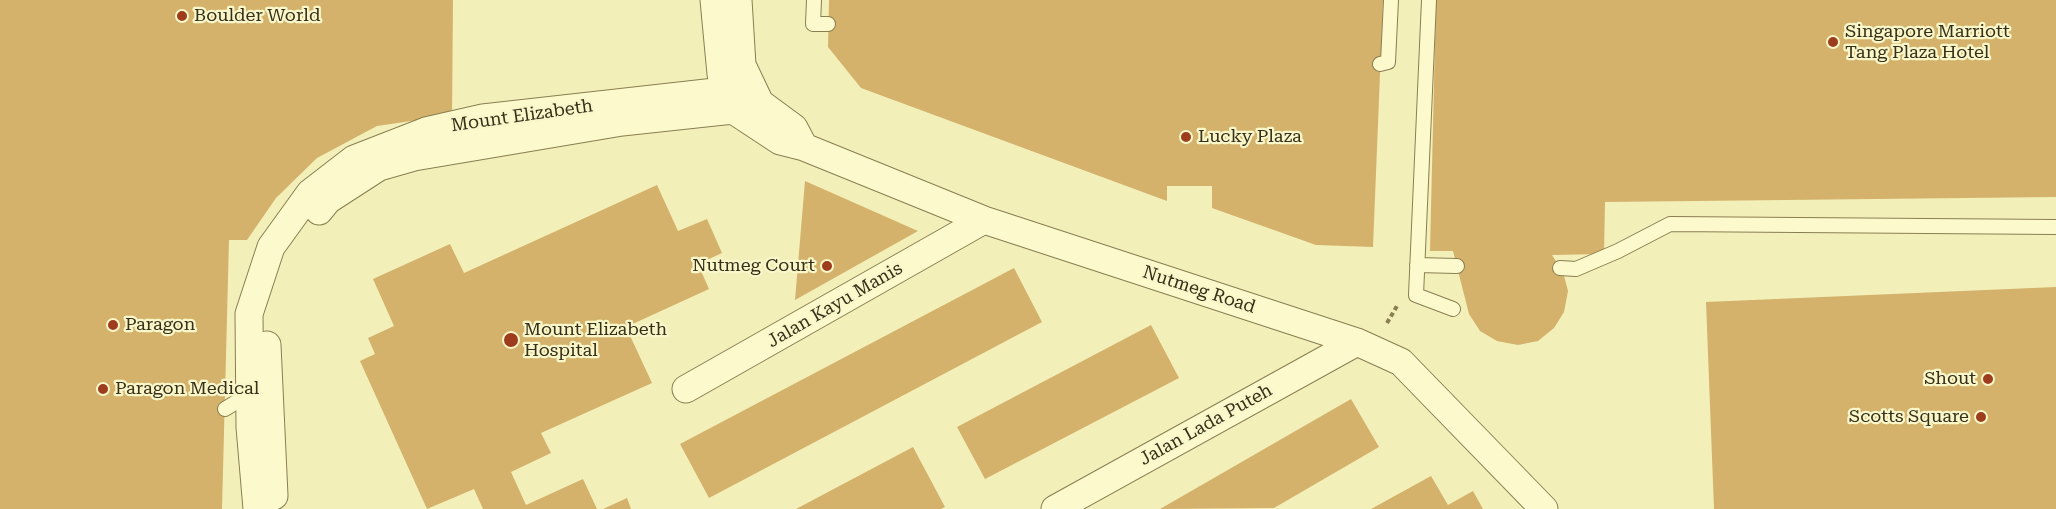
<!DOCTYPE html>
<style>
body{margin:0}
canvas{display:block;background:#f2efb9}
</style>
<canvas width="2056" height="509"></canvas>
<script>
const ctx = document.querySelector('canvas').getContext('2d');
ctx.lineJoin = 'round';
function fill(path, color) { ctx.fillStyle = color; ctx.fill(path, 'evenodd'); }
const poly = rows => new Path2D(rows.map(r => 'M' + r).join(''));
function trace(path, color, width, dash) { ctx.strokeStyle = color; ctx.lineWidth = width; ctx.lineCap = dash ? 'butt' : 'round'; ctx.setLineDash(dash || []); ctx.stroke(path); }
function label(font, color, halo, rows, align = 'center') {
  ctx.font = font + ' "Roboto Serif",serif'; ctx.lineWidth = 4.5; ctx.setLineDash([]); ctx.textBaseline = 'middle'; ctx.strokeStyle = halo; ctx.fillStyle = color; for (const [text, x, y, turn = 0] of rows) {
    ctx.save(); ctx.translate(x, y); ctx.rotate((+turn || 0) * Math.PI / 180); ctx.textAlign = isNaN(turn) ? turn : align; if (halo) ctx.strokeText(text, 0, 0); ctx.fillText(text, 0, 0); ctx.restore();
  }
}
fill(poly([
 [0,0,453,0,452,115,377,126,317,158,276,198,247,240,229,240,222,509,0,509],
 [829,0,1383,0,1373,247,1316,245,1212,208,1212,186,1167,186,1167,201,861,88,828,47],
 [1436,0,2056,0,2056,197,1605,202,1604,254,1552,255,1563,272,1568,291,1564,312,1554,328,1538,341,1518,345,1497,341,1480,331,1469,314,1453,251,1430,251],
 [805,181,918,231,795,300],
 [657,185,678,231,707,219,722,253,698,264,709,289,626,327,652,383,541,433,551,453,511,472,526,505,583,479,597,509,483,509,474,489,427,509,360,361,375,354,368,338,394,326,373,279,450,244,464,273],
 [1014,268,1042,322,709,498,680,444],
 [2056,287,2056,509,1714,509,1706,302],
 [1151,325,1179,378,985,479,957,427],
 [1351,399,1379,447,1274,508,1160,509],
 [913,447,945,507,941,509,796,509],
 [1431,476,1448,505,1473,491,1483,509,1371,509],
 [627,498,631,509,603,509]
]), '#d4b26b');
const lane = poly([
 [814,0,813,24,828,24],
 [1429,0,1416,295,1453,309],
 [1380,64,1388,62,1391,0],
 [1417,265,1457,266],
 [1560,268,1576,269,1618,251,1670,224,2056,227],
 [225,409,249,394]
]);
const street = poly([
 [714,0,721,74,724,91,731,106],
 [738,0,742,65,760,103,794,128,804,147],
 [733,110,780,141,804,147,984,220,1357,342,1401,362,1544,509],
 [319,211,328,200,379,167,414,157,622,122,733,110,760,103],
 [267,345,274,496],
 [686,389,984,220],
 [257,509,250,427,249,314,271,247,310,193,354,159,426,131,483,118,724,91,751,84],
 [1055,509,1357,342]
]);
trace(lane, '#897e52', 16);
trace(street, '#897e52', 29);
trace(poly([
 [1387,323,1397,306]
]), '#897e52', 4, [4.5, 3]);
trace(lane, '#fcfacc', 14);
trace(street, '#fcfacc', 27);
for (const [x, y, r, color] of [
 [182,16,6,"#9e3d1d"],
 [1833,42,6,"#9e3d1d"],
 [1186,137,6,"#9e3d1d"],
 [827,266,6,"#9e3d1d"],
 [113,325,6,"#9e3d1d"],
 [511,340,8,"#9e3d1d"],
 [1988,379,6,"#9e3d1d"],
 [103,389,6,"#9e3d1d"],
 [1981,417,6,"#9e3d1d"]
]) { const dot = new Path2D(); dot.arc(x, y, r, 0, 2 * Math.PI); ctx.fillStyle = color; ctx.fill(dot); trace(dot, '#f9f7c9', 2); }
label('18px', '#372f19', '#f9f7c9', [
 ["Boulder World",194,16],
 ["Singapore Marriott",1845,32],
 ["Tang Plaza Hotel",1845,53],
 ["Lucky Plaza",1198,137],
 ["Nutmeg Court",815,266,"right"],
 ["Paragon",125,325],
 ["Mount Elizabeth",524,330],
 ["Hospital",524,351],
 ["Shout",1976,379,"right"],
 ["Paragon Medical",115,389],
 ["Scotts Square",1969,417,"right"]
], 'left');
label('18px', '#372f19', '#f9f7c9', [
 ["Mount Elizabeth",522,116,-8],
 ["Nutmeg Road",1199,290,18],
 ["Jalan Kayu Manis",835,305,-30],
 ["Jalan Lada Puteh",1206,425,-29]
]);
</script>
